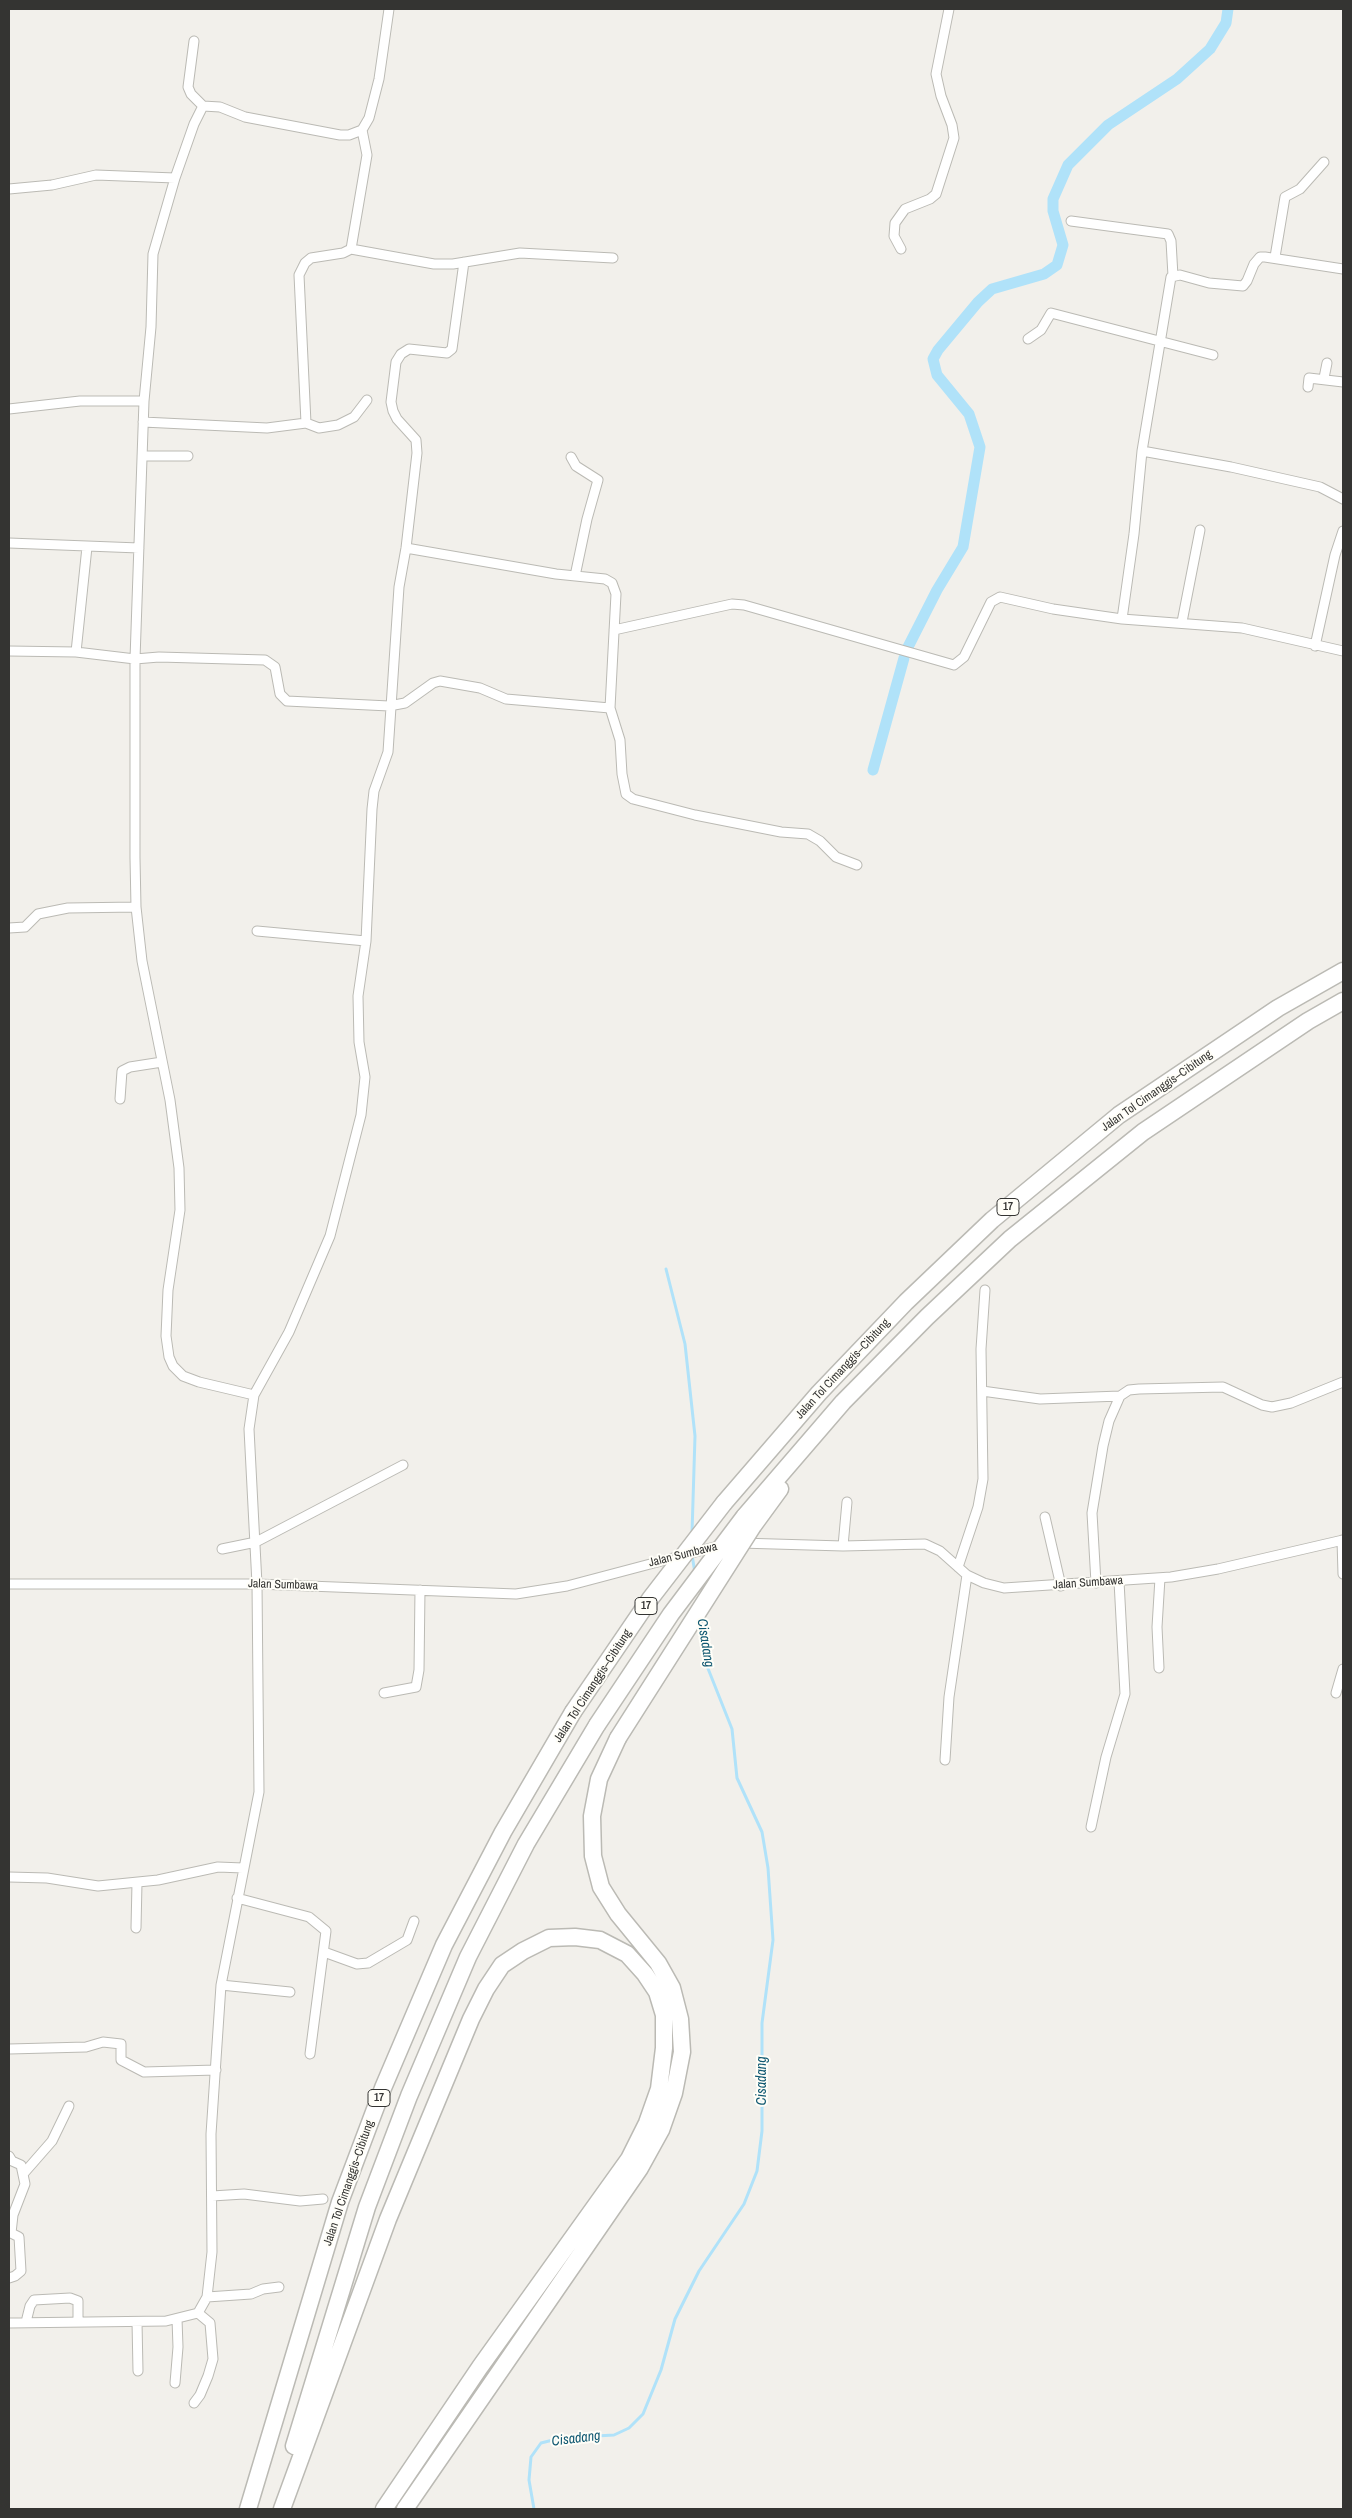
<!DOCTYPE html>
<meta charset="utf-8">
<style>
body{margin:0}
#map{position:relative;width:1352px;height:2518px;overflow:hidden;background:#f2f0eb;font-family:"Archivo Narrow",sans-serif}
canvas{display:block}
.frame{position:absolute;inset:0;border:10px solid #343432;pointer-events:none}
</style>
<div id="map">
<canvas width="1352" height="2518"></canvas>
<div class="frame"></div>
</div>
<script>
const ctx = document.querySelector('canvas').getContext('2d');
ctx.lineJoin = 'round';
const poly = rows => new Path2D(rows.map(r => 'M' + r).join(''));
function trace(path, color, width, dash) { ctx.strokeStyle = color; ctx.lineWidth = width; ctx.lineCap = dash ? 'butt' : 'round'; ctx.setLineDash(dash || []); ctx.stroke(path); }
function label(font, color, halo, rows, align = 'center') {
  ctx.font = font + ' "Archivo Narrow",sans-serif'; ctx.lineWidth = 4; ctx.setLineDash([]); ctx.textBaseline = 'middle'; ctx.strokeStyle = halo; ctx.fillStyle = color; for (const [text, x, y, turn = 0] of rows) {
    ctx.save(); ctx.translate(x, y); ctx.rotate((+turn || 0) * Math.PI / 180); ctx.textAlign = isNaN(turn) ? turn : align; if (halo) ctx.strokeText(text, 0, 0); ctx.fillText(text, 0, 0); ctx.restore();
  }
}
trace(poly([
 [666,1269,685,1344,695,1436,692,1533],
 [692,1555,695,1573],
 [534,2509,529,2480,531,2457,541,2443,561,2438,614,2435,629,2428,643,2414,661,2370,675,2319,699,2271,744,2204,757,2171,762,2131,762,2023,773,1940,768,1868,762,1832,737,1778,732,1729,707,1666,701,1619]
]), '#b0e2f9', 3);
trace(poly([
 [907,649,937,590,963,547,980,447,969,414,937,375,933,359,938,350,978,302,992,289,1044,274,1057,265,1063,245,1053,211,1053,199,1068,165,1108,125,1177,79,1210,49,1226,23,1228,9],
 [873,770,904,658]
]), '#b0e2f9', 11);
const street = poly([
 [194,41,188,87,191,94,203,106],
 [9,189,52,185,96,175,175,178],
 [1071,221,1168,234,1171,241,1173,276],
 [351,249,434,264,453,264,520,253,613,258],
 [901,249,894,236,895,223,905,209,930,199,936,194,954,138,952,125,941,96,936,74,949,9],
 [1275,257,1285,197,1300,189,1324,162],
 [1028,339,1041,330,1051,313,1213,355],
 [1324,378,1327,363],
 [1308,387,1309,378,1343,382],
 [9,409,80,401,144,401],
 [143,422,267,428,306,423,299,275,305,263,311,258,343,253,351,249,367,155,362,130],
 [306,423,319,428,338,425,354,417,367,400],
 [1142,451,1231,467,1320,487,1343,499],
 [142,456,188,456],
 [571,457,576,466,598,480,587,519,575,576],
 [9,543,139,548],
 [406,548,556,574,605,579,612,583,616,594,610,708,620,740,622,774,626,794,633,799,695,815,781,832,808,834,820,841,836,857,857,865],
 [1122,619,1134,534,1142,451,1171,277,1180,275,1209,283,1243,286,1247,281,1254,264,1260,257,1265,257,1343,269],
 [1182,622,1200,530],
 [614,630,732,604,744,605,954,665,964,657,991,602,1000,597,1053,609,1122,619,1242,628,1343,651],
 [1315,646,1335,555,1343,531],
 [9,651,76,652,135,659,159,657,265,660,275,667,280,694,287,701,389,706,405,703,433,683,440,681,480,688,506,699,610,708],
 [76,652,87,547],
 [9,928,25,927,38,914,68,908,136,907],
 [257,931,366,941],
 [120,1099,122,1071,130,1067,162,1062],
 [982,1391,1040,1399,1120,1396],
 [254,1395,199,1382,183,1376,173,1366,169,1357,166,1336,168,1290,180,1210,179,1168,170,1100,142,961,136,907,135,858,135,659,144,401,151,327,153,254,175,178,194,124,203,106,220,107,245,117,340,135,349,135,362,130,369,118,379,79,389,9],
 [1045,1517,1061,1586],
 [1342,1540,1343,1574],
 [740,1543,843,1546,925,1544,940,1551,967,1575,984,1583,1004,1588,1171,1577,1218,1569,1343,1540],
 [843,1546,847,1502],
 [222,1549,256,1542,403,1465],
 [958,1567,978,1507,983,1479,981,1349,985,1290],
 [1096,1583,1092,1513,1103,1446,1109,1421,1120,1396,1129,1390,1139,1389,1223,1387,1262,1405,1272,1407,1291,1403,1343,1382],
 [9,1584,257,1584,516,1594,567,1586,722,1545],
 [1159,1668,1157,1627,1160,1578],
 [384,1693,416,1687,419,1670,420,1590],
 [1336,1693,1343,1669],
 [945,1760,949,1697,967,1575],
 [1091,1827,1106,1757,1125,1694,1119,1581],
 [9,1877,47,1878,98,1886,158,1880,218,1867,243,1868],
 [237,1898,309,1917,326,1931,310,2054],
 [136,1928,137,1883],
 [324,1952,357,1964,368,1963,407,1940,414,1921],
 [221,1985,290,1992],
 [9,2049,86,2047,103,2042,121,2044,121,2060,144,2072,216,2070],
 [9,2156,12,2161,21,2165,25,2184,13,2215,11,2233,19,2237,21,2271,15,2276,9,2278],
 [24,2173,52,2141,69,2106],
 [212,2196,244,2194,300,2201,323,2199],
 [207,2297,251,2294,263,2289,279,2287],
 [26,2322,30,2306,34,2300,70,2298,78,2301,78,2322],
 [137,2322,138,2371],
 [9,2323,166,2321,198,2313,207,2297,212,2252,211,2134,221,1985,259,1792,257,1584,249,1429,254,1395,289,1332,330,1236,361,1115,365,1077,359,1042,358,996,366,941,372,809,374,791,388,752,399,587,406,548,417,453,416,440,397,419,393,411,391,402,396,362,401,354,409,349,447,353,452,349,464,262],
 [175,2383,178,2347,177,2319],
 [194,2403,200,2395,208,2376,213,2359,210,2323,198,2313]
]);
const highway = poly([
 [724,1503,819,1393,906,1302,992,1220,1119,1115,1278,1008,1343,971],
 [744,1517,843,1402,927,1317,1010,1239,1143,1132,1308,1021,1343,1001],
 [753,1526,780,1489],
 [294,2446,367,2207,409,2096,468,1957,526,1844,597,1725],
 [248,2509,340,2202,383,2088,444,1945,503,1832,573,1712],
 [282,2509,388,2219,471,2019,486,1989,502,1965,523,1951,549,1938,575,1937,600,1940,627,1954,645,1974,657,1992,664,2015,664,2048,659,2089,647,2123,629,2159,480,2367,384,2509],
 [405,2509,640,2168,661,2130,674,2093,682,2052,680,2019,672,1988,658,1963,618,1914,601,1887,593,1856,592,1816,599,1779,618,1738]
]);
trace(street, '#bbbab4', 11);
trace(highway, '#bbbab4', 19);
trace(street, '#fff', 9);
trace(highway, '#fff', 16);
const highwayBridge = poly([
 [573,1712,650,1599,724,1503],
 [597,1725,671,1614,744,1517],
 [618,1738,753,1526]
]);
trace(highwayBridge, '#bbbab4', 19, []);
trace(highwayBridge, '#fff', 16);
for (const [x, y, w] of [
 [1008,1207,22],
 [646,1606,22],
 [379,2098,22]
]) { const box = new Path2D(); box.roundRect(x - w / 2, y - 8.5, w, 17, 4); ctx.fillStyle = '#fffef8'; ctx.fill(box); trace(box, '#343432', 1); }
label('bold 11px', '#343432', null, [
 ["17",1008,1207],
 ["17",646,1606],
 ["17",379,2098]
]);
label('12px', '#343432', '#fffef8', [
 ["Jalan Tol Cimanggis–Cibitung",1157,1091,-35],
 ["Jalan Tol Cimanggis–Cibitung",843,1369,-47],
 ["Jalan Sumbawa",683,1555,-14],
 ["Jalan Sumbawa",1088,1583,-4],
 ["Jalan Sumbawa",283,1585,2],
 ["Jalan Tol Cimanggis–Cibitung",593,1686,-57],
 ["Jalan Tol Cimanggis–Cibitung",349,2183,-71]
]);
label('italic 14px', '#115972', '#fffef8', [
 ["Cisadang",705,1643,81],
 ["Cisadang",762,2081,-90],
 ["Cisadang",576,2439,-7]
]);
</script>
